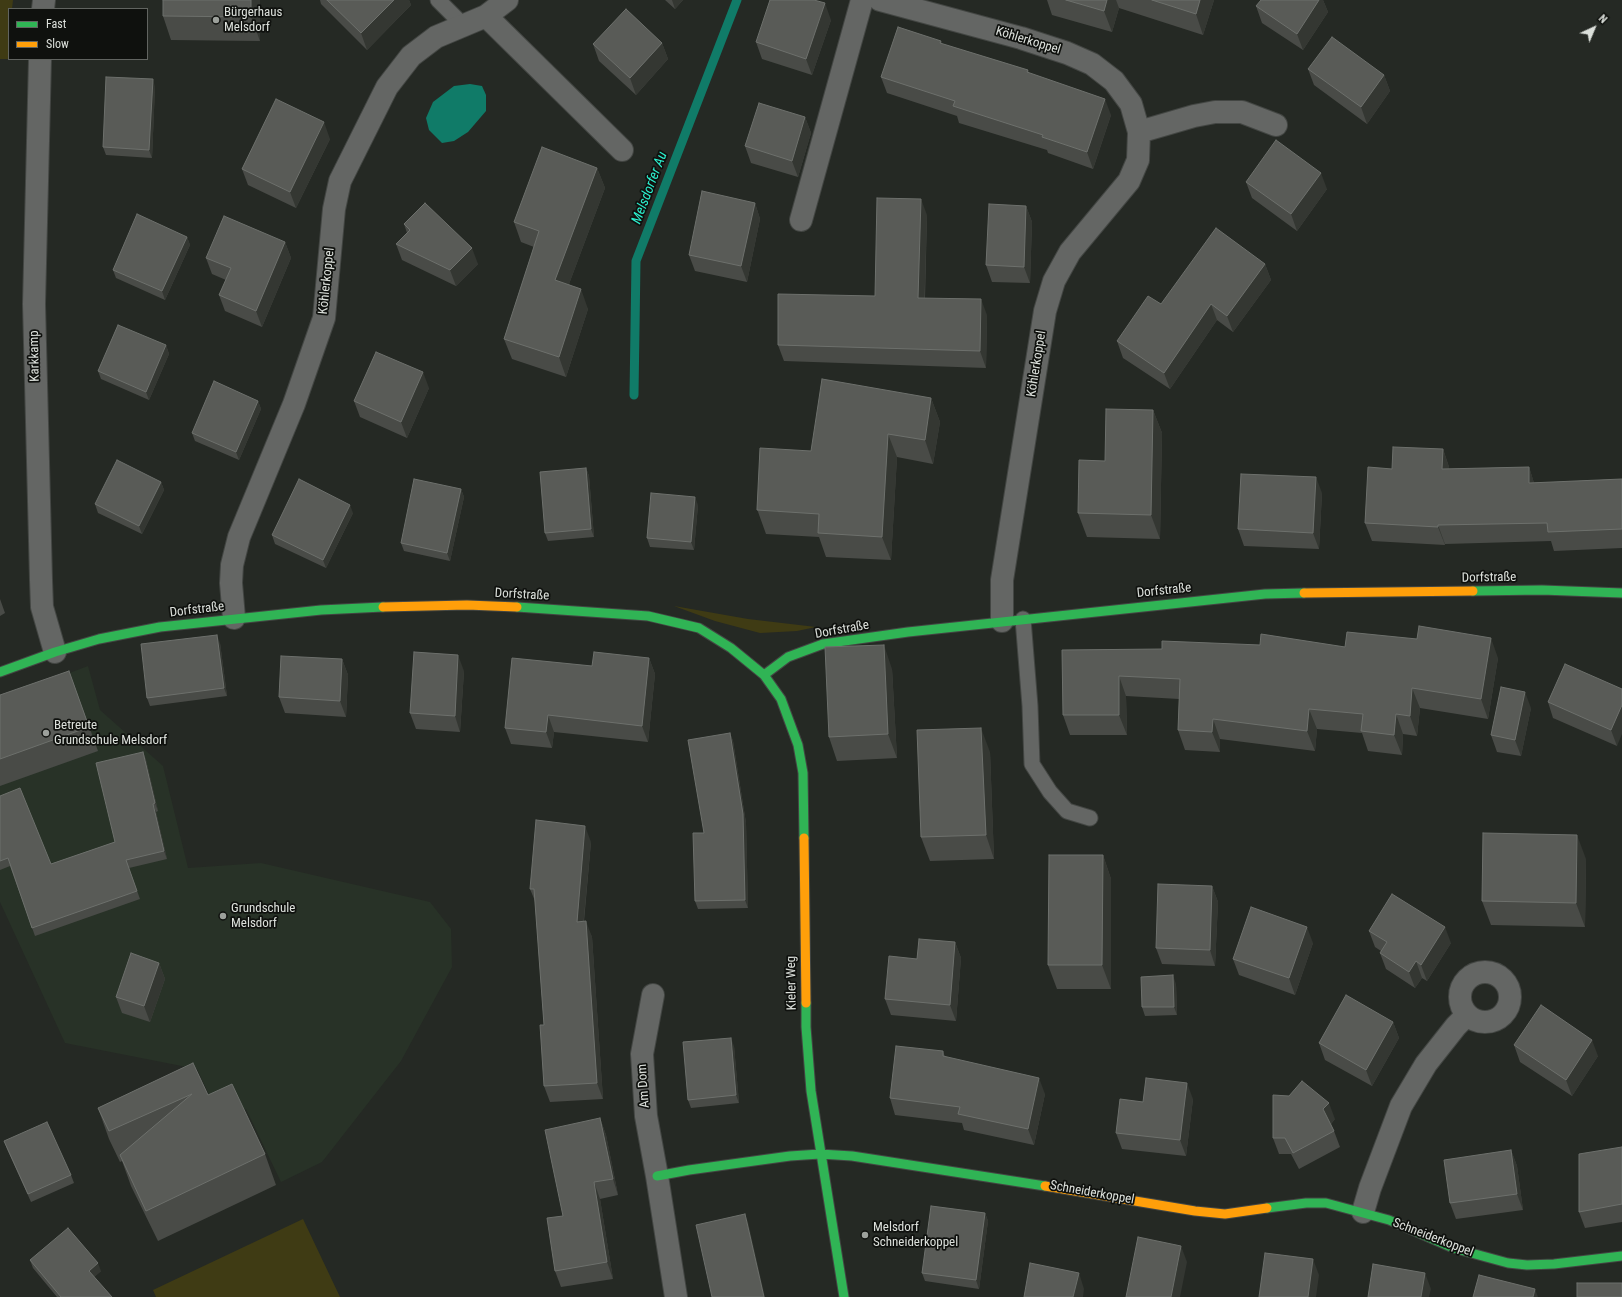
<!DOCTYPE html>
<meta charset="utf-8">
<style>
body{margin:0}
#map{position:relative;width:1622px;height:1297px;overflow:hidden;background:#252924;font-family:"Roboto Condensed",sans-serif}
canvas{display:block}
.legend{position:absolute;left:8px;top:8px;width:140px;height:52px;box-sizing:border-box;background:#0f110e;border:1px solid #616460;margin:0;padding:5px 7px;list-style:none;font-size:12px;color:#dce0db}
.legend li{display:flex;align-items:center;gap:8px;height:20px}
.legend b{width:20px;border:1px solid #616460}
.north{position:absolute;left:1574px;top:8px;width:40px;height:40px;-webkit-text-stroke:3px #0f110e;paint-order:stroke;rotate:44deg;font-size:11px;font-weight:700;line-height:16px;text-align:center;color:#dce0db}
.north::after{content:'';display:block;margin:auto;width:14px;height:18px;background:#dce0db;clip-path:polygon(50% 0,100% 100%,50% 72%,0 100%)}
</style>
<div id="map">
<canvas width="1622" height="1297"></canvas>
<ul class="legend">
<li><b style="height:5px;background:#30b455"></b>Fast</li>
<li><b style="height:5px;background:#ff9f0a"></b>Slow</li>
</ul>
<div class="north">N</div>
</div>
<script>
const ctx = document.querySelector('canvas').getContext('2d');
ctx.lineJoin = 'round';
function fill(path, color) { ctx.fillStyle = color; ctx.fill(path, 'evenodd'); }
const poly = rows => new Path2D(rows.map(r => 'M' + r).join(''));
function trace(path, color, width, dash) { ctx.strokeStyle = color; ctx.lineWidth = width; ctx.lineCap = dash ? 'butt' : 'round'; ctx.setLineDash(dash || []); ctx.stroke(path); }
function label(font, color, halo, rows, align = 'center') {
  ctx.font = font + ' "Roboto Condensed",sans-serif'; ctx.lineWidth = 3.5; ctx.setLineDash([]); ctx.textBaseline = 'middle'; ctx.strokeStyle = halo; ctx.fillStyle = color; for (const [text, x, y, turn = 0] of rows) {
    ctx.save(); ctx.translate(x, y); ctx.rotate((+turn || 0) * Math.PI / 180); ctx.textAlign = isNaN(turn) ? turn : align; if (halo) ctx.strokeText(text, 0, 0); ctx.fillText(text, 0, 0); ctx.restore();
  }
}
fill(poly([
 [88,666,100,710,163,766,188,868,261,863,430,902,451,929,452,967,401,1061,322,1162,281,1182,246,1109,221,1120,197,1069,65,1043,0,902,0,701,43,683]
]), '#283227');
fill(poly([
 [0,0,13,0,12,9,9,9,9,59,0,59],
 [674,606,748,619,816,627,797,631,760,633,715,621],
 [303,1219,340,1297,156,1297,153,1290]
]), '#3f3b14');
fill(poly([
 [470,84,482,86,486,95,486,111,468,132,454,141,442,143,429,130,426,118,433,102,454,86]
]), '#107b68');
trace(poly([
 [634,395,636,261,737,0]
]), '#107b68', 9);
const lane = poly([
 [438,0,463,25],
 [1023,619,1030,706,1032,764,1050,792,1067,811,1090,818]
]);
const street = poly([
 [880,0,1021,38,1067,53,1092,64,1114,81,1131,104,1139,132,1138,160,1129,181,1070,252,1054,281,1045,311,1002,580,1002,621],
 [43,9,44,0],
 [486,16,622,150],
 [40,59,34,304,41,580,42,607,55,652],
 [1139,132,1194,116,1215,112,1242,112,1276,125],
 [801,220,862,0],
 [234,618,231,583,232,565,239,537,294,404,324,318,334,209,340,181,387,87,411,56,436,37,486,16,507,0],
 '1460 997a25 25 0 1 1 50 0a25 25 0 1 1-50 0Z',
 [653,995,642,1054,646,1116,657,1176,676,1297],
 [1363,1212,1370,1188,1401,1106,1426,1064,1456,1026,1467,1015]
]);
const fast = poly([
 [1473,591,1542,590,1622,593],
 [517,607,648,616,699,628,731,648,764,675,781,699,798,745,803,773,804,838],
 [0,672,55,652,99,639,160,627,321,610,383,607],
 [764,675,788,657,823,644,908,632,1265,594,1304,593],
 [806,1003,806,1027,811,1091,844,1297],
 [657,1176,689,1170,790,1156,820,1154,852,1156,1045,1186],
 [1267,1208,1306,1203,1326,1203,1389,1220,1453,1248,1508,1263,1527,1265,1554,1264,1622,1256]
]);
const slow = poly([
 [1304,593,1473,591],
 [383,607,467,605,517,607],
 [804,838,806,1003],
 [1045,1186,1195,1211,1225,1214,1267,1208]
]);
trace(lane, '#434643', 17);
trace(street, '#434643', 24);
trace(fast, '#434643', 11);
trace(slow, '#434643', 11);
trace(lane, '#646664', 15);
trace(street, '#646664', 22);
trace(fast, '#30b455', 9);
trace(slow, '#ff9f0a', 9);
fill(poly([
 [163,0,260,0,260,41,171,40,163,16],
 [320,0,409,0,411,5,367,50,321,4],
 [665,0,683,0,675,9],
 [1047,0,1214,0,1203,35,1119,8,1112,32,1052,15],
 [1261,0,1323,0,1328,12,1303,50,1262,23,1256,6],
 [831,20,812,75,762,59,756,42],
 [941,41,942,44,1028,70,1029,73,1111,115,1093,169,1048,153,1047,150,959,123,957,116,887,93,881,77],
 [662,43,668,59,636,95,599,61,593,44],
 [1308,69,1384,75,1390,91,1367,124,1314,85],
 [155,87,152,158,106,155,103,147],
 [805,117,811,133,798,177,751,163,745,146],
 [330,139,296,208,248,185,242,169],
 [597,168,605,188,569,284,588,309,566,377,512,359,504,339,534,247,521,242,514,222],
 [1246,182,1327,189,1297,231,1252,198],
 [755,203,760,219,747,282,695,271,689,255],
 [1026,206,1032,222,1030,283,992,282,986,265],
 [927,215,925,298,987,315,986,368,784,361,778,345,875,296],
 [404,224,478,264,456,286,402,260,396,244,407,233],
 [187,237,190,245,165,300,116,278,113,270],
 [285,242,291,258,262,327,225,311,219,295,226,280,212,274,206,258],
 [1265,264,1271,280,1233,332,1217,320,1170,389,1123,358,1117,341],
 [166,345,169,354,149,400,101,379,98,371],
 [429,388,407,438,360,417,354,401],
 [931,398,940,422,933,464,897,457,891,560,826,557,819,537,766,534,757,509,811,451],
 [258,401,261,409,239,460,195,441,192,433],
 [1153,410,1162,433,1160,539,1087,537,1078,513,1105,461],
 [1443,449,1449,467,1449,469,1529,467,1534,483,1622,479,1622,548,1554,551,1551,541,1445,544,1445,545,1372,541,1365,523],
 [586,468,589,476,594,537,548,541,545,533],
 [161,482,164,490,142,534,98,513,95,504],
 [461,489,464,497,450,561,404,551,401,543],
 [1322,493,1319,549,1244,546,1238,529],
 [698,505,694,550,650,547,647,538],
 [353,513,326,568,275,544,272,535],
 [0,599,5,613,0,616],
 [220,643,227,696,150,706,147,698],
 [1260,645,1345,647,1498,658,1488,719,1420,708,1417,736,1403,734,1402,755,1368,751,1362,733,1317,729,1315,751,1220,739,1220,752,1185,750,1178,730,1179,699,1126,696,1127,735,1070,735,1063,715,1062,650,1162,649],
 [649,658,655,674,648,742,554,732,552,748,511,744,505,728,592,666],
 [342,659,348,675,346,717,285,713,279,697],
 [892,669,897,758,837,761,829,737],
 [69,671,98,751,0,786,0,695],
 [464,671,460,732,416,729,410,713],
 [1622,689,1617,746,1553,718,1548,702],
 [1531,708,1521,756,1497,752,1491,735],
 [730,733,733,741,746,823,748,908,698,909,695,901,704,833],
 [143,752,146,760,158,811,156,812,167,859,129,868,140,899,35,936,10,866,0,870,0,796,51,864,115,842],
 [990,752,994,859,930,861,921,837],
 [591,842,584,921,592,937,603,1099,550,1102,544,1086,544,1025,535,901,530,889],
 [1103,855,1111,879,1111,989,1057,989,1048,965],
 [1586,859,1585,927,1491,925,1482,901],
 [1212,886,1218,902,1215,966,1162,964,1156,948],
 [1369,931,1451,943,1427,981,1422,978,1415,988,1386,969,1380,953,1381,951,1375,947],
 [955,942,961,958,956,1021,891,1015,885,999,917,959],
 [1313,943,1295,995,1239,975,1233,959],
 [159,963,165,979,150,1022,122,1013,116,997],
 [1176,984,1177,1015,1145,1016,1142,1007],
 [1393,1022,1399,1038,1372,1086,1325,1060,1319,1043],
 [1514,1045,1598,1056,1572,1096,1520,1062],
 [734,1046,739,1103,691,1108,688,1100],
 [943,1051,945,1057,1045,1094,1034,1145,964,1130,962,1123,895,1115,890,1098],
 [193,1063,208,1095,265,1154,276,1185,158,1241,131,1186,122,1161,120,1162,109,1139,98,1108],
 [1193,1099,1186,1156,1122,1149,1116,1133,1143,1102],
 [600,1118,606,1135,618,1195,600,1199,613,1279,561,1287,555,1271,563,1216],
 [1335,1119,1331,1124,1334,1131,1340,1147,1299,1169,1291,1154,1279,1154,1273,1138],
 [4,1141,71,1175,74,1183,31,1202,7,1149],
 [1622,1147,1622,1222,1585,1228,1579,1212],
 [1511,1150,1517,1166,1523,1210,1456,1219,1450,1203],
 [985,1213,988,1221,979,1289,925,1281,922,1273],
 [30,1260,101,1271,94,1277,112,1297,57,1297,33,1268]
]), '#494b47');
fill(poly([
 [251,0,260,0,260,41,251,17],
 [394,0,409,0,411,5,367,50,361,33],
 [672,0,683,0,675,9],
 [1107,0,1116,0,1119,8,1112,32,1104,11],
 [1200,0,1214,0,1203,35,1196,14],
 [1319,0,1323,0,1328,12,1303,50,1297,34],
 [825,3,831,20,812,75,806,59],
 [662,43,668,59,636,95,630,78],
 [1384,75,1390,91,1367,124,1361,107],
 [153,79,155,87,152,158,149,150],
 [1105,99,1111,115,1093,169,1087,152],
 [805,117,811,133,798,177,792,161],
 [324,122,330,139,296,208,290,192],
 [597,168,605,188,563,300,555,280],
 [1321,173,1327,189,1297,231,1291,214],
 [921,199,927,215,924,314,918,298],
 [755,203,760,219,747,282,741,266],
 [1026,206,1032,222,1030,283,1024,267],
 [187,237,190,245,165,300,162,291],
 [285,242,291,258,262,327,256,311],
 [472,248,478,264,456,286,450,270],
 [1265,264,1271,280,1233,332,1227,316],
 [581,289,588,309,566,377,559,357],
 [981,299,987,315,986,368,980,351],
 [1211,304,1217,320,1170,389,1164,373],
 [166,345,169,354,149,400,146,392],
 [423,372,429,388,407,438,401,422],
 [931,398,940,422,933,464,925,440],
 [258,401,261,409,239,460,236,452],
 [1153,410,1162,433,1160,539,1151,515],
 [888,434,897,457,891,560,882,537],
 [1443,449,1449,467,1448,488,1442,469],
 [1529,467,1535,486,1529,483],
 [586,468,589,476,594,537,591,529],
 [1316,477,1322,493,1319,549,1313,533],
 [161,482,164,490,142,534,139,526],
 [461,489,464,497,450,561,447,553],
 [695,497,698,505,694,550,691,542],
 [350,505,353,513,326,568,323,560],
 [1438,525,1445,544,1445,545,1438,527],
 [217,635,220,643,227,696,224,688],
 [1491,638,1498,658,1488,719,1481,699],
 [884,645,892,669,897,758,888,734],
 [458,655,464,671,460,732,455,716],
 [649,658,655,674,648,742,642,726],
 [342,659,348,675,346,717,340,701],
 [1119,676,1126,696,1127,735,1119,715],
 [1412,688,1420,708,1417,736,1410,716],
 [1525,692,1531,708,1521,756,1515,740],
 [1622,705,1622,734,1617,746,1611,730],
 [1309,709,1317,729,1315,751,1307,731],
 [1396,714,1403,734,1402,755,1394,735],
 [548,715,554,732,552,748,546,732],
 [1213,719,1220,739,1220,752,1212,732],
 [981,728,990,752,994,859,986,835],
 [730,733,733,741,746,823,748,908,745,900],
 [143,752,146,760,158,811,155,803],
 [153,804,156,812,167,859,164,851],
 [585,826,591,842,582,938,577,922],
 [1577,835,1586,859,1585,927,1576,903],
 [1103,855,1111,879,1111,989,1102,965],
 [1212,886,1218,902,1215,966,1210,950],
 [586,921,592,937,603,1099,597,1083],
 [1307,927,1313,943,1295,995,1289,978],
 [1445,927,1451,943,1427,981,1421,965],
 [955,942,961,958,956,1021,950,1005],
 [1416,961,1422,978,1415,988,1409,972],
 [159,963,165,979,150,1022,144,1006],
 [1173,975,1176,984,1177,1015,1174,1007],
 [1393,1022,1399,1038,1372,1086,1366,1070],
 [731,1038,734,1046,739,1103,736,1095],
 [1592,1040,1598,1056,1572,1096,1566,1080],
 [1039,1078,1045,1094,1034,1145,1028,1129],
 [1187,1083,1193,1099,1186,1156,1180,1140],
 [1329,1103,1335,1119,1329,1126,1323,1109],
 [600,1118,606,1135,618,1195,613,1179],
 [1511,1150,1517,1166,1523,1210,1517,1194],
 [594,1182,600,1199,613,1279,607,1262],
 [985,1213,988,1221,979,1289,976,1280],
 [745,1214,748,1222,765,1297,764,1297],
 [1181,1246,1187,1262,1180,1297,1171,1297],
 [1313,1259,1319,1275,1316,1297,1308,1297],
 [98,1263,101,1271,92,1279,89,1271],
 [1079,1273,1084,1289,1083,1297,1073,1297],
 [1425,1273,1431,1289,1429,1297,1421,1297],
 [1535,1289,1538,1297,1533,1297]
]), '#343732');
const building = poly([
 [163,0,251,0,251,17,163,16,163,0],
 [327,0,394,0,361,33,327,0],
 [770,0,814,0,825,3,806,59,756,42,770,0],
 [1066,0,1107,0,1104,11,1066,0],
 [1152,0,1200,0,1196,14,1152,0],
 [1261,0,1319,0,1297,34,1256,6,1261,0],
 [626,9,662,43,630,78,593,44,626,9],
 [898,27,941,41,940,43,1028,70,1027,72,1105,99,1087,152,1042,137,1043,135,953,106,955,101,881,77,898,27],
 [1332,37,1384,75,1361,107,1308,69,1332,37],
 [106,77,153,79,149,150,103,147,106,77],
 [276,99,324,122,290,192,242,169,276,99],
 [759,103,805,117,792,161,745,146,759,103],
 [1276,140,1321,173,1291,214,1246,182,1276,140],
 [542,147,597,168,555,280,581,289,559,357,504,339,539,231,514,222,542,147],
 [702,191,755,203,741,266,689,255,702,191],
 [877,198,921,199,918,298,981,299,980,351,778,345,778,294,875,296,877,198],
 [425,203,472,248,450,270,396,244,410,230,404,224,425,203],
 [989,204,1026,206,1024,267,986,265,989,204],
 [137,214,187,237,162,291,113,270,137,214],
 [224,216,285,242,256,311,219,295,231,268,206,258,224,216],
 [1216,228,1265,264,1227,316,1211,304,1164,373,1117,341,1148,296,1161,304,1216,228],
 [118,325,166,345,146,392,98,371,118,325],
 [376,352,423,372,401,422,354,401,376,352],
 [822,379,931,398,925,440,888,434,882,537,818,533,819,514,757,510,757,509,760,448,811,451,822,379],
 [214,381,258,401,236,452,192,433,214,381],
 [1106,409,1153,410,1151,515,1078,513,1079,460,1105,461,1106,409],
 [1393,447,1443,449,1442,469,1529,467,1529,483,1622,479,1622,529,1548,532,1547,523,1438,525,1438,527,1365,523,1368,467,1392,469,1393,447],
 [117,460,161,482,139,526,95,504,117,460],
 [586,468,591,529,545,533,540,472,586,468],
 [1241,474,1316,477,1313,533,1238,529,1241,474],
 [299,479,350,505,323,560,272,535,299,479],
 [414,479,461,489,447,553,401,543,414,479],
 [651,493,695,497,691,542,647,538,651,493],
 [1419,626,1491,638,1481,699,1412,688,1410,716,1396,714,1394,735,1361,731,1363,714,1309,709,1307,731,1213,719,1212,732,1178,730,1180,679,1119,676,1119,715,1063,715,1062,650,1162,649,1162,641,1260,645,1261,634,1345,647,1347,632,1417,639,1419,626],
 [217,635,224,688,147,698,141,644,217,635],
 [884,645,888,734,829,737,825,647,884,645],
 [414,652,458,655,455,716,410,713,414,652],
 [594,652,649,658,642,726,548,715,546,732,505,728,512,658,592,666,594,652],
 [281,656,342,659,340,701,279,697,281,656],
 [1565,664,1622,689,1622,705,1611,730,1548,702,1565,664],
 [69,671,89,727,0,759,0,695,69,671],
 [1501,687,1525,692,1515,740,1491,735,1501,687],
 [981,728,986,835,921,837,917,730,981,728],
 [730,733,743,814,745,900,695,901,693,833,704,833,688,740,730,733],
 [143,752,155,803,153,804,164,851,126,860,137,891,32,928,8,858,0,861,0,796,20,788,51,864,115,842,96,763,143,752],
 [536,820,585,826,577,922,586,921,597,1083,544,1086,540,1025,544,1025,534,889,530,889,536,820],
 [1483,833,1577,835,1576,903,1482,901,1483,833],
 [1049,855,1103,855,1102,965,1048,965,1049,855],
 [1158,884,1212,886,1210,950,1156,948,1158,884],
 [1392,894,1445,927,1421,965,1416,961,1409,972,1380,953,1387,942,1369,931,1392,894],
 [1251,907,1307,927,1289,978,1233,959,1251,907],
 [919,939,955,942,950,1005,885,999,889,956,917,959,919,939],
 [131,953,159,963,144,1006,116,997,131,953],
 [1173,975,1174,1007,1142,1007,1141,977,1173,975],
 [1346,995,1393,1022,1366,1070,1319,1043,1346,995],
 [1541,1005,1592,1040,1566,1080,1514,1045,1541,1005],
 [731,1038,736,1095,688,1100,683,1042,731,1038],
 [896,1046,943,1051,943,1056,1039,1078,1028,1129,958,1114,960,1107,890,1098,896,1046],
 [193,1063,208,1095,232,1084,265,1154,146,1211,120,1155,192,1094,109,1131,98,1108,193,1063],
 [1146,1078,1187,1083,1180,1140,1116,1133,1120,1099,1143,1102,1146,1078],
 [1302,1081,1329,1103,1323,1109,1334,1131,1293,1153,1285,1138,1273,1138,1273,1095,1289,1096,1302,1081],
 [600,1118,613,1179,594,1182,607,1262,555,1271,547,1218,563,1216,545,1130,600,1118],
 [47,1122,71,1175,28,1194,4,1141,47,1122],
 [1622,1147,1622,1204,1579,1212,1579,1154,1622,1147],
 [1511,1150,1517,1194,1450,1203,1444,1160,1511,1150],
 [931,1206,985,1213,976,1280,922,1273,931,1206],
 [745,1214,764,1297,712,1297,696,1225,745,1214],
 [68,1228,98,1263,89,1271,112,1297,61,1297,30,1260,68,1228],
 [1138,1237,1181,1246,1171,1297,1126,1297,1138,1237],
 [1265,1253,1313,1259,1308,1297,1259,1297,1265,1253],
 [1030,1263,1079,1273,1073,1297,1024,1297,1030,1263],
 [1373,1264,1425,1273,1421,1297,1368,1297,1373,1264],
 [1479,1275,1535,1289,1533,1297,1473,1297,1479,1275],
 [1577,1283,1622,1283,1622,1297,1577,1297,1577,1283]
]);
fill(building, '#595b57');
trace(building, '#6d706c', 1);
for (const [x, y, r, color] of [
 [216,20,4,"#9ca09b"],
 [46,733,4,"#9ca09b"],
 [223,916,4,"#9ca09b"],
 [865,1235,4,"#9ca09b"]
]) { const dot = new Path2D(); dot.arc(x, y, r, 0, 2 * Math.PI); ctx.fillStyle = color; ctx.fill(dot); trace(dot, '#0f110e', 1.5); }
label('13px', '#dce0db', '#0f110e', [
 ["Bürgerhaus",224,13],
 ["Melsdorf",224,28],
 ["Betreute",54,726],
 ["Grundschule Melsdorf",54,741],
 ["Grundschule",231,909],
 ["Melsdorf",231,924],
 ["Melsdorf",873,1228],
 ["Schneiderkoppel",873,1243]
], 'left');
label('13px', '#dce0db', '#0f110e', [
 ["Köhlerkoppel",1028,41,17],
 ["Köhlerkoppel",327,281,-84],
 ["Karkkamp",35,356,-91],
 ["Köhlerkoppel",1037,364,-81],
 ["Dorfstraße",1489,578,-1],
 ["Dorfstraße",1164,591,-6],
 ["Dorfstraße",522,595,3],
 ["Dorfstraße",197,610,-7],
 ["Dorfstraße",842,630,-10],
 ["Kieler Weg",792,983,-91],
 ["Am Dom",644,1086,-94],
 ["Schneiderkoppel",1092,1193,10],
 ["Schneiderkoppel",1433,1238,21]
]);
label('italic 14px', '#2cf1cf', '#0f110e', [
 ["Melsdorfer Au",650,188,-69]
]);
</script>
